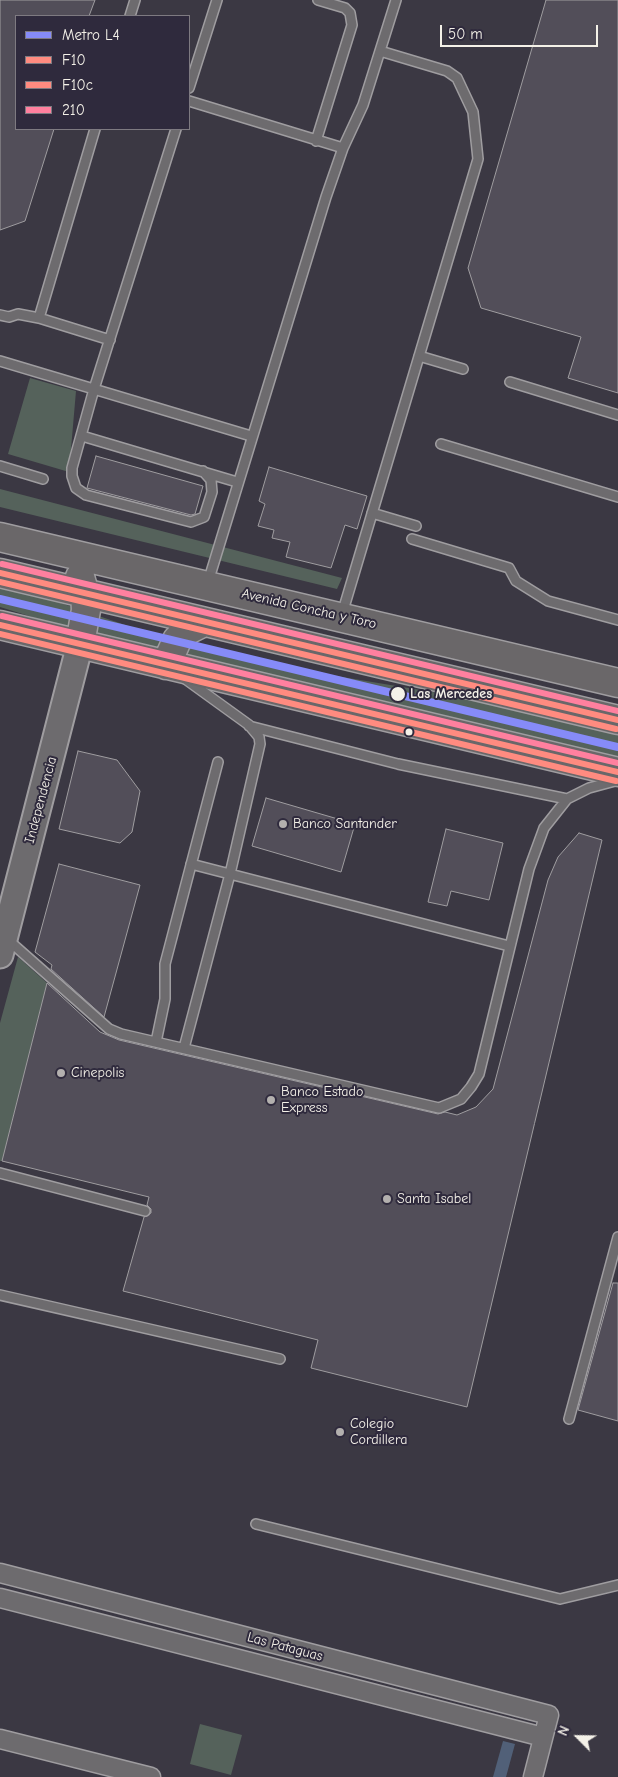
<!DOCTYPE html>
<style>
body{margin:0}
#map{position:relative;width:618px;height:1777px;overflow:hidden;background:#3b3843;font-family:"Comic Neue",sans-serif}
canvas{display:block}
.legend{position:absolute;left:15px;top:15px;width:175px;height:115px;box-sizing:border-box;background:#2f2a3d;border:1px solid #7e7a81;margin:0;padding:6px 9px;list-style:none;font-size:15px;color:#f4f1e8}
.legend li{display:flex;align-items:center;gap:10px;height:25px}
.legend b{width:25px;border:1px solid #7e7a81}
.north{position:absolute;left:553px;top:1712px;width:50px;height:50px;-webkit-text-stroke:4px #2f2a3d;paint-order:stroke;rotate:293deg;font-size:14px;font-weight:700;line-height:20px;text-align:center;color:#f4f1e8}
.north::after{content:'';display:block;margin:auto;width:18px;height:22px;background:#f4f1e8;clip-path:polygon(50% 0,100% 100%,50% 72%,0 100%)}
.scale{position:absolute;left:440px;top:25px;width:158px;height:22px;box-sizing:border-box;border:2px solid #f4f1e8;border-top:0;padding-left:6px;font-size:15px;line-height:18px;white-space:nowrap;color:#f4f1e8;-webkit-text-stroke:4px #2f2a3d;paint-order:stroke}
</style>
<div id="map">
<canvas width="618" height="1777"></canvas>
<ul class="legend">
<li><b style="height:6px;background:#868bf8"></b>Metro L4</li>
<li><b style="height:6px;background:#ff8b80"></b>F10</li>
<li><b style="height:6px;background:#ff8b80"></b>F10c</li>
<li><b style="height:6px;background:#ff809f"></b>210</li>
</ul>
<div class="north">N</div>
<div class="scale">50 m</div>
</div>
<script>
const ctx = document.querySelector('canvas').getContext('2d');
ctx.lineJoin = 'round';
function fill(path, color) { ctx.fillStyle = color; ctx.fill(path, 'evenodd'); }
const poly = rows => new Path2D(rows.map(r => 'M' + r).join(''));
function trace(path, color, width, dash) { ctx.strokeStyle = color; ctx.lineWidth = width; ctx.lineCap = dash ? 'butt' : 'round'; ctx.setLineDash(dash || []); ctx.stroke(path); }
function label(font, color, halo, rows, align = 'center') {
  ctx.font = font + ' "Comic Neue",sans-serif'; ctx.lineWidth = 4; ctx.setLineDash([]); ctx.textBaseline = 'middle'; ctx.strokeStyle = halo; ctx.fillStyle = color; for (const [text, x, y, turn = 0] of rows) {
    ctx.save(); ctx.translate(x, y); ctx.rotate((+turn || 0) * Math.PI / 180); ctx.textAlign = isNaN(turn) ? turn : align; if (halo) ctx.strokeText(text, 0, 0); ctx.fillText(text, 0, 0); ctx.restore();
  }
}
fill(poly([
 [30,378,76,391,69,472,8,454],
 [0,489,342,578,337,589,0,507],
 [0,586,43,597,137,629,312,672,553,712,618,728,618,760,100,638,0,607],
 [18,957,47,983,2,1161,0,1161,0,1023],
 [200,1724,242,1735,231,1775,190,1764]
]), '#55625b');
fill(poly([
 [503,1741,515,1744,506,1777,493,1777]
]), '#516078');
const building = poly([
 [0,0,95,0,89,16,16,16,16,129,54,129,25,221,0,230,0,0],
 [546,0,618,0,618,393,568,378,581,337,481,308,468,268,546,0],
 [96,456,203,486,195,514,191,515,87,488,96,456],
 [269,467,367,496,357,529,345,525,331,568,286,557,290,542,272,538,274,530,258,526,265,504,259,501,269,467],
 [78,751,117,760,140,791,132,832,120,843,59,829,78,751],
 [266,798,355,824,341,872,252,846,266,798],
 [446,829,503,843,489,900,451,891,447,906,428,902,446,829],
 [579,833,602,840,467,1407,311,1368,318,1340,123,1291,144,1217,151,1213,151,1209,147,1205,149,1197,2,1161,47,983,100,1032,119,1040,438,1114,445,1112,457,1115,476,1107,493,1089,548,880,558,857,579,833],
 [59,864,140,885,104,1017,51,969,52,965,35,952,59,864],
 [613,1283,618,1283,618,1421,578,1410,613,1283]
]);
fill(building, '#524e59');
trace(building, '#9f9da0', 1);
const lane = poly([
 [130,16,135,0],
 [189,88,217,0],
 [189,101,343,148],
 [176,129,94,389,72,468,72,476,76,488,86,495,191,522,204,517,212,492,211,480,203,471],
 [316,141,352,25,350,13,345,8,318,0],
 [0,315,9,317,18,314,39,318,110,340],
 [39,318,95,129],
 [419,356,463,369],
 [0,361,251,436],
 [510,382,618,415],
 [82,436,237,482],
 [441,444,618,497],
 [0,466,43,479],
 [372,513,416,526],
 [412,539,509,568,516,581,548,601,618,620],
 [208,582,326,197,343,148,363,105,396,0],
 [342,614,478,159,473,112,457,78,447,71,380,51],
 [184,678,249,725,259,737,260,744,230,874,184,1048],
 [249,726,398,764,567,799],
 [191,864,509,946],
 [7,939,109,1029,121,1034,439,1108,461,1099,471,1087,479,1074,529,869,544,828,567,799,589,788,615,781],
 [156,1042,165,999,165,964,218,762],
 [0,1173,145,1211],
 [0,1295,280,1359],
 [569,1419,618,1237],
 [256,1524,560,1599,618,1585]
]);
const street = poly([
 [0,1573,549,1715,533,1777],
 [0,1598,543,1737],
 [0,1739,151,1777]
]);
const secondary = poly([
 [0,955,80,644]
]);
const primary = poly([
 [0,537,618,683],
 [0,573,618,720],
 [80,577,85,594,86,610,80,644],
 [0,625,618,772],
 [166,665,177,640,186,631,204,622]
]);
trace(lane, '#9f9da0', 12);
trace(street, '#9f9da0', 21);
trace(secondary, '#9f9da0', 29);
trace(primary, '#9f9da0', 31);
trace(lane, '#6d6b6e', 9);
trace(street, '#6d6b6e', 18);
trace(secondary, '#6d6b6e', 25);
trace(primary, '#6a6769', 28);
trace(poly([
 [0,573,618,720],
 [0,625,618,772]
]), '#ff8b80', 6);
trace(poly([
 [0,582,616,729],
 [0,634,616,781]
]), '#ff8b80', 6);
trace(poly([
 [2,564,618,711],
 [2,616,618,763]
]), '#ff809f', 6);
trace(poly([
 [0,599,618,747]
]), '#868bf8', 8);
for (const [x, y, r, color] of [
 [398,694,8,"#f4f1e8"],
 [409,732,4.5,"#f4f1e8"],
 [283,824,5,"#b3b0ae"],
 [61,1073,5,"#b3b0ae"],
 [271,1100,5,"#b3b0ae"],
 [387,1199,5,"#b3b0ae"],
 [340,1432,5,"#b3b0ae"]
]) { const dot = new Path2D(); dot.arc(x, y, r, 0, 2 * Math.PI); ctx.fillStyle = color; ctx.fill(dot); trace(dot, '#2f2a3d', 2); }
label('14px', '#f4f1e8', '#2f2a3d', [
 ["Avenida Concha y Toro",309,609,13],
 ["Independencia",41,800,-75],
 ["Las Pataguas",285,1647,15]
]);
label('bold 14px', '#f4f1e8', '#2f2a3d', [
 ["Las Mercedes",410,694]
], 'left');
label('14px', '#f4f1e8', '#2f2a3d', [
 ["Banco Santander",293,824],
 ["Cinepolis",71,1073],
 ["Banco Estado",281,1092],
 ["Express",281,1108],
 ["Santa Isabel",397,1199],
 ["Colegio",350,1424],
 ["Cordillera",350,1440]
], 'left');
</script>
